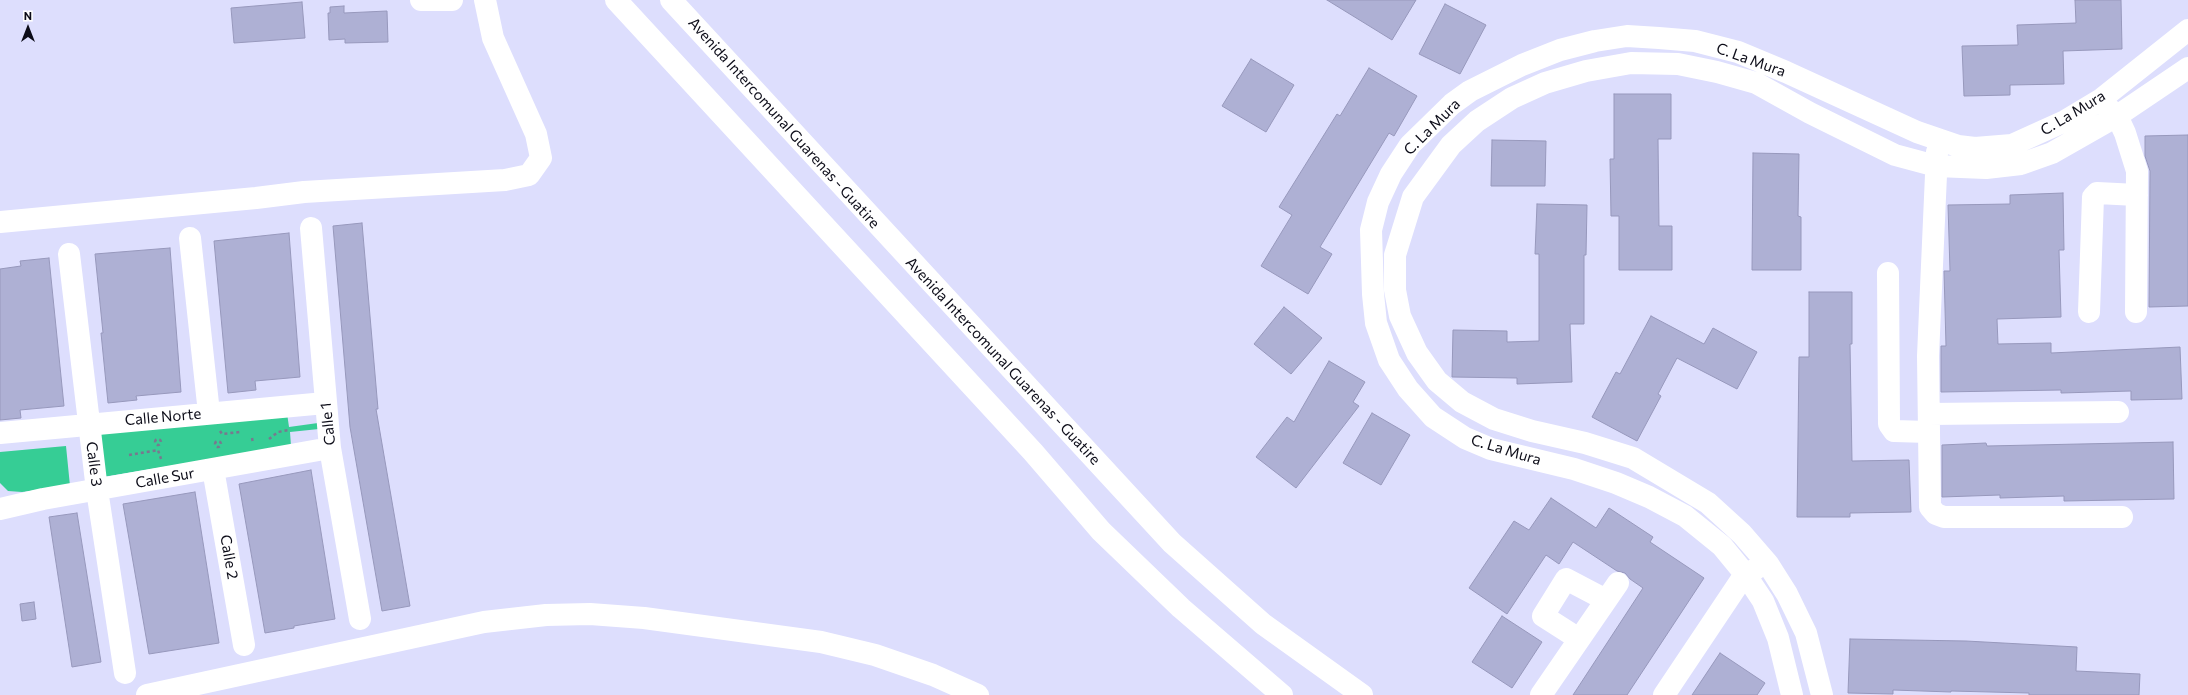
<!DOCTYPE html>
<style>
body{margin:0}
#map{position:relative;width:2188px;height:695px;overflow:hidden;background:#dddefd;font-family:Commissioner,sans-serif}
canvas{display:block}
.north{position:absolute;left:8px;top:8px;width:40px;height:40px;-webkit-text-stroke:3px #fff;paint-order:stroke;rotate:0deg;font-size:11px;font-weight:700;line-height:16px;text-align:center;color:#0c0c18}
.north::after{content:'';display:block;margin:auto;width:14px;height:18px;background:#0c0c18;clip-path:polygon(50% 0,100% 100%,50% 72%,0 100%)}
</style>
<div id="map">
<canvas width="2188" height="695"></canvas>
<div class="north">N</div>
</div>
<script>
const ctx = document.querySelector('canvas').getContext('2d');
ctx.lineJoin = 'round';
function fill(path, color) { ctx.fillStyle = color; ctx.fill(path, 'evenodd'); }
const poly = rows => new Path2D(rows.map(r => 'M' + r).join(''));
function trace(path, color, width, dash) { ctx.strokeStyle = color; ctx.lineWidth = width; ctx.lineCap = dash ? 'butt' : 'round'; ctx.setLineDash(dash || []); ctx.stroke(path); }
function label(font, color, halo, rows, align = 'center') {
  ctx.font = font + ' Commissioner,sans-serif'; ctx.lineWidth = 3; ctx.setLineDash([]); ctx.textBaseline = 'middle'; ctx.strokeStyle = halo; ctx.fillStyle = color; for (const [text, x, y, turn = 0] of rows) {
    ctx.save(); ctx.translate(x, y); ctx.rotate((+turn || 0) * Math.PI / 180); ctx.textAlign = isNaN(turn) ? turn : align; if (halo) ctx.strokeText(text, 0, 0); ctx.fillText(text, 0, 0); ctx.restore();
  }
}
fill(poly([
 [287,413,289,427,318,423,319,429,290,432,291,446,103,477,98,431],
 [66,446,70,486,22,492,8,491,0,483,0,452]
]), '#36cd95');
const building = poly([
 [1327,0,1416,0,1392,40,1327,0],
 [2075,0,2121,0,2122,49,2063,51,2064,84,2010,85,2010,95,1964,96,1962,46,2018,45,2017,25,2076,23,2075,0],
 [302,2,305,38,234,43,231,8,302,2],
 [1445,4,1486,25,1460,74,1419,54,1445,4],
 [344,6,344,13,387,11,388,42,345,43,345,39,329,40,328,13,330,13,330,7,344,6],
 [1251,59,1294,85,1266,132,1222,106,1251,59],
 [1369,68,1417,96,1394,136,1389,133,1320,247,1332,254,1308,294,1261,266,1292,215,1279,207,1337,114,1340,116,1369,68],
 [1614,94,1671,94,1671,139,1658,139,1659,226,1672,226,1672,270,1619,270,1619,216,1611,216,1610,159,1614,159,1614,94],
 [2188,135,2188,306,2149,307,2150,171,2145,156,2145,136,2188,135],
 [1492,140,1546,141,1545,186,1491,186,1492,140],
 [1753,153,1799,154,1798,216,1801,217,1801,270,1752,270,1753,153],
 [2063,193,2064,250,2059,250,2061,317,1997,319,1998,344,2051,343,2051,353,2180,347,2182,399,2131,400,2131,391,2061,393,2061,390,1941,392,1941,346,1946,346,1944,271,1950,271,1948,205,2010,204,2010,195,2063,193],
 [1537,204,1587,205,1586,255,1584,255,1584,324,1570,324,1572,382,1517,384,1517,378,1452,377,1453,330,1507,331,1507,342,1539,341,1539,254,1535,254,1537,204],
 [362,223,378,409,376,409,410,606,382,611,350,427,333,226,362,223],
 [289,233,300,377,255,381,256,390,228,393,214,241,289,233],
 [170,248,181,392,136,396,137,400,108,403,101,333,103,333,95,254,170,248],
 [49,258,64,406,20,410,21,418,0,420,0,269,21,266,20,261,49,258],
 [1809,292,1852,292,1852,344,1850,344,1852,461,1909,460,1911,512,1850,513,1850,517,1797,517,1799,357,1809,357,1809,292],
 [1284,307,1322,338,1291,374,1254,344,1284,307],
 [1651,316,1704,344,1713,328,1757,352,1737,389,1677,358,1658,394,1661,396,1637,441,1592,417,1616,372,1620,374,1651,316],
 [1329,361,1365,382,1353,402,1359,406,1296,488,1256,457,1287,417,1294,422,1329,361],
 [1372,413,1410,435,1381,485,1343,463,1372,413],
 [2173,442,2174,499,2064,501,2064,496,2000,498,2000,495,1942,497,1942,445,1986,443,1987,446,2173,442],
 [311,470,335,619,294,626,294,628,265,633,239,484,311,470],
 [195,492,219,643,149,654,123,504,195,492],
 [1551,498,1596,528,1609,508,1653,537,1650,542,1704,578,1627,695,1573,695,1643,588,1630,579,1625,573,1617,571,1573,542,1559,564,1546,555,1507,614,1469,588,1514,521,1529,530,1551,498],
 [77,513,101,662,72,667,49,517,77,513],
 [34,602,36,619,22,621,20,604,34,602],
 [1502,616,1542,642,1512,688,1472,662,1502,616],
 [1850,639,1966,641,2077,647,2076,671,2140,674,2139,695,2029,695,2029,693,1951,691,1951,692,1893,690,1893,694,1848,693,1850,639],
 [1720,653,1765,683,1757,695,1692,695,1720,653]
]);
fill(building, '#aeb0d4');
trace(building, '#9798bc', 1);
trace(poly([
 [220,431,222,434,240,432],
 [252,438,253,443],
 [269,439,278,432,289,430],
 '155 442a3 3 0 1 1 6 0a3 3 0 1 1-6 0Z',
 '215 444a3 3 0 1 1 6 0a3 3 0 1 1-6 0Z',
 [129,455,158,450,161,459]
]), '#78798f', 2.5, [3, 3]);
trace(poly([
 [421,0,452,0],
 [2106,106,2117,116,2125,133,2137,171,2136,312],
 [1937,152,1928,356,1930,507,1936,514,1944,517,2122,517],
 [0,222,256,198,304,192,505,180,529,175,541,158,536,134,493,38,485,0],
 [311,228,330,448,360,619],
 [190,238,209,413],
 [69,254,97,490,125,673],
 [1888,273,1889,424,1894,431,1929,432],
 [2089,312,2093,197,2097,193,2137,195],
 [1929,414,2118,412],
 [0,433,325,403],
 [213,469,244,645],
 [0,509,43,499,330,448],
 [1579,639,1543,616,1566,579,1606,600],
 [147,695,484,622,546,615,590,614,644,618,821,642,875,655,933,675,978,695],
 [1541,695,1618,583],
 [1664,695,1745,574,1756,569],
 [1792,695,1778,638,1763,601,1745,574,1722,546,1685,516,1649,497,1616,483,1574,469,1491,449,1465,438,1433,417,1408,389,1389,360,1376,323,1373,294,1371,230,1378,202,1391,174,1410,145,1452,104,1470,91,1522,65,1560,50,1595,41,1627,36,1659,38,1695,41,1738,52,1786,72,1917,132,1958,146,1975,148,2012,145,2065,121,2100,100,2188,30],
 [1822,695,1806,633,1787,594,1768,564,1742,534,1708,503,1633,458,1585,443,1532,431,1494,419,1462,402,1437,381,1417,353,1400,316,1395,290,1395,255,1413,197,1451,145,1477,121,1512,98,1545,83,1586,71,1631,63,1678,64,1717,72,1756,83,1810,113,1895,155,1936,166,1986,168,2021,164,2052,153,2117,116,2188,68]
]), '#fff', 22);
trace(poly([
 [616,0,1033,452,1101,531,1181,608,1282,695],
 [671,0,1172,543,1263,624,1362,695]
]), '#fff', 22);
label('15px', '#0c0c18', '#fff', [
 ["C. La Mura",1751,60,20],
 ["C. La Mura",2073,113,-31],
 ["Avenida Intercomunal Guarenas - Guatire",784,123,48],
 ["C. La Mura",1432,127,-45],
 ["Avenida Intercomunal Guarenas - Guatire",1003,361,47],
 ["Calle Norte",163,417,-5],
 ["Calle 1",328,424,-96],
 ["C. La Mura",1506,450,17],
 ["Calle 3",94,464,83],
 ["Calle Sur",165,478,-10],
 ["Calle 2",229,557,80]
]);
</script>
